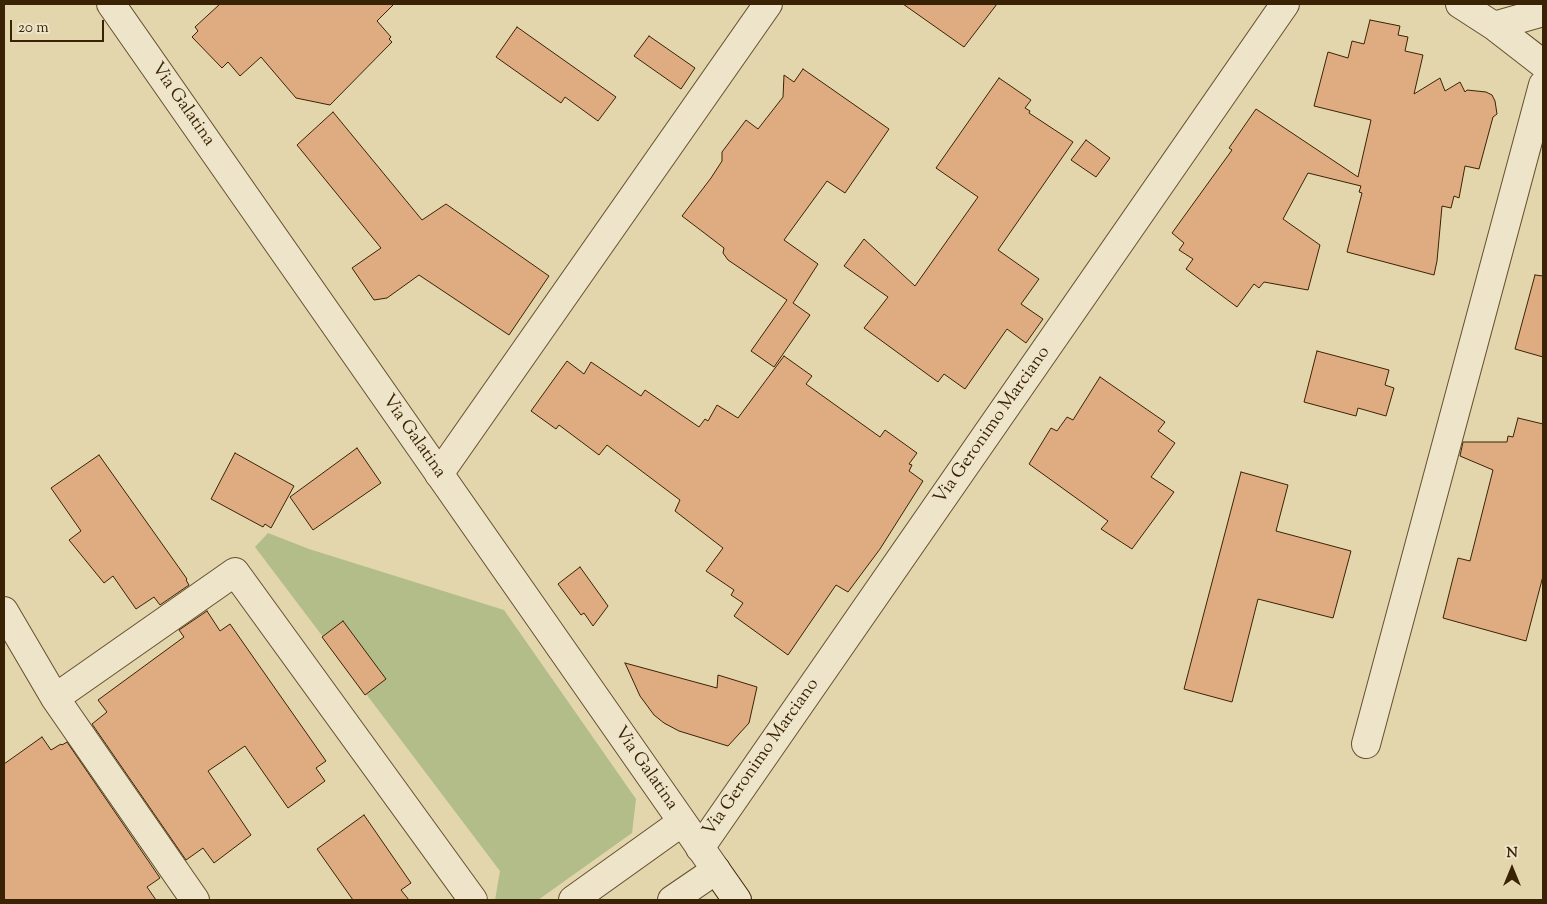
<!DOCTYPE html>
<style>
body{margin:0}
#map{position:relative;width:1547px;height:904px;overflow:hidden;background:#e3d5ac;font-family:"Sorts Mill Goudy",serif}
canvas{display:block}
.frame{position:absolute;inset:0;border:5px solid #3a2304;pointer-events:none}
.north{position:absolute;left:1487px;top:844px;width:50px;height:50px;-webkit-text-stroke:4px #ede4c9;paint-order:stroke;rotate:0deg;font-size:14px;font-weight:700;line-height:20px;text-align:center;color:#3a2304}
.north::after{content:'';display:block;margin:auto;width:18px;height:22px;background:#3a2304;clip-path:polygon(50% 0,100% 100%,50% 72%,0 100%)}
.scale{position:absolute;left:10px;top:20px;width:94px;height:22px;box-sizing:border-box;border:2px solid #3a2304;border-top:0;padding-left:6px;font-size:15px;line-height:18px;white-space:nowrap;color:#3a2304;-webkit-text-stroke:4px #ede4c9;paint-order:stroke}
</style>
<div id="map">
<canvas width="1547" height="904"></canvas>
<div class="frame"></div>
<div class="north">N</div>
<div class="scale">20 m</div>
</div>
<script>
const ctx = document.querySelector('canvas').getContext('2d');
ctx.lineJoin = 'round';
function fill(path, color) { ctx.fillStyle = color; ctx.fill(path, 'evenodd'); }
const poly = rows => new Path2D(rows.map(r => 'M' + r).join(''));
function trace(path, color, width, dash) { ctx.strokeStyle = color; ctx.lineWidth = width; ctx.lineCap = dash ? 'butt' : 'round'; ctx.setLineDash(dash || []); ctx.stroke(path); }
function label(font, color, halo, rows, align = 'center') {
  ctx.font = font + ' "Sorts Mill Goudy",serif'; ctx.lineWidth = 4.5; ctx.setLineDash([]); ctx.textBaseline = 'middle'; ctx.strokeStyle = halo; ctx.fillStyle = color; for (const [text, x, y, turn = 0] of rows) {
    ctx.save(); ctx.translate(x, y); ctx.rotate((+turn || 0) * Math.PI / 180); ctx.textAlign = isNaN(turn) ? turn : align; if (halo) ctx.strokeText(text, 0, 0); ctx.fillText(text, 0, 0); ctx.restore();
  }
}
fill(poly([
 [268,533,309,549,504,610,636,799,632,833,538,900,495,900,500,871,255,547]
]), '#b2bd8a');
const building = poly([
 [220,4,394,4,377,21,391,37,389,39,392,42,330,105,296,98,261,57,240,76,228,62,222,68,192,37,198,31,195,27,220,4],
 [903,4,997,4,964,47,903,4],
 [1370,20,1400,26,1398,35,1408,37,1405,51,1423,55,1414,94,1440,78,1445,91,1460,82,1465,92,1467,90,1486,92,1492,95,1495,101,1497,114,1493,117,1479,169,1465,166,1459,198,1454,196,1451,208,1442,206,1437,261,1434,275,1347,252,1362,193,1359,192,1361,186,1308,173,1283,219,1320,245,1308,290,1264,282,1259,288,1254,284,1237,307,1186,269,1193,259,1179,250,1184,243,1172,233,1232,150,1229,148,1256,109,1358,177,1371,120,1314,106,1328,52,1348,58,1352,41,1364,44,1370,20],
 [517,27,616,97,598,121,565,97,561,103,496,57,517,27],
 [649,36,695,68,681,89,634,56,649,36],
 [803,69,889,129,845,193,827,181,784,240,818,264,793,303,810,315,774,367,751,351,787,300,728,260,723,253,724,248,682,216,711,178,722,161,722,152,746,120,758,129,783,97,784,75,794,82,803,69],
 [999,78,1031,100,1025,108,1030,111,1029,113,1073,142,998,250,1039,279,1021,304,1043,319,1026,343,1007,329,965,389,944,374,938,382,864,328,888,297,844,266,864,239,915,286,978,197,936,168,999,78],
 [333,112,422,220,446,204,549,276,509,335,419,275,387,298,374,300,352,268,381,248,297,145,333,112],
 [1086,140,1110,158,1096,177,1071,160,1086,140],
 [1535,275,1543,276,1543,357,1515,349,1535,275],
 [1317,351,1389,370,1385,385,1394,388,1386,416,1358,408,1356,416,1304,402,1317,351],
 [784,356,812,376,806,384,880,437,885,430,917,453,909,464,912,465,909,471,923,481,880,549,848,592,836,585,788,655,734,616,743,603,731,595,734,590,706,571,723,548,675,511,680,500,607,445,599,455,559,425,556,429,531,411,567,361,584,374,591,362,641,396,645,390,699,427,705,419,708,421,717,405,738,418,784,356],
 [1100,377,1165,422,1158,431,1175,443,1151,477,1174,492,1132,549,1101,529,1108,521,1029,464,1051,428,1057,431,1067,417,1073,420,1100,377],
 [1518,418,1543,424,1543,576,1526,641,1443,618,1458,558,1470,561,1493,470,1460,456,1463,442,1507,442,1508,436,1513,437,1518,418],
 [357,448,381,483,313,530,290,497,357,448],
 [235,453,294,486,271,528,265,524,263,527,211,499,235,453],
 [99,455,187,579,186,580,189,585,160,605,154,597,136,609,113,576,104,583,69,540,81,531,51,488,99,455],
 [1241,472,1288,485,1276,531,1351,551,1333,618,1258,599,1232,702,1184,689,1241,472],
 [580,567,608,606,593,626,584,613,581,615,558,584,580,567],
 [207,611,220,631,230,624,326,761,316,768,325,781,288,808,245,746,208,771,251,835,214,863,203,848,186,860,92,724,107,712,98,700,184,637,179,630,207,611],
 [343,621,386,679,365,695,322,637,343,621],
 [625,663,717,688,718,675,757,687,749,723,728,746,679,731,664,723,654,715,640,696,625,663],
 [42,737,51,750,61,744,62,745,67,742,160,878,147,887,156,900,4,900,4,764,42,737],
 [364,815,411,883,401,890,409,900,353,900,317,849,364,815]
]);
fill(building, '#dfac82');
trace(building, '#3a2304', 1);
const minor = poly([
 [1460,4,1494,26,1543,64],
 [1494,26,1543,12],
 [439,474,768,4],
 [4,611,55,698,195,900],
 [55,698,235,572,473,900],
 [1366,744,1543,85],
 [700,848,1285,4],
 [573,900,682,822],
 [672,900,716,870]
]);
const tertiary = poly([
 [111,4,716,870]
]);
const secondary = poly([
 [716,870,737,900]
]);
trace(minor, '#64502e', 30);
trace(tertiary, '#64502e', 30);
trace(secondary, '#3a2304', 30);
trace(minor, '#ede4c9', 28);
trace(tertiary, '#ede4c9', 28);
trace(secondary, '#ede4c9', 28);
label('18px', '#3a2304', '#ede4c9', [
 ["Via Galatina",182,105,55],
 ["Via Geronimo Marciano",993,426,-55],
 ["Via Galatina",413,437,55],
 ["Via Geronimo Marciano",762,758,-55],
 ["Via Galatina",645,769,55]
]);
</script>
